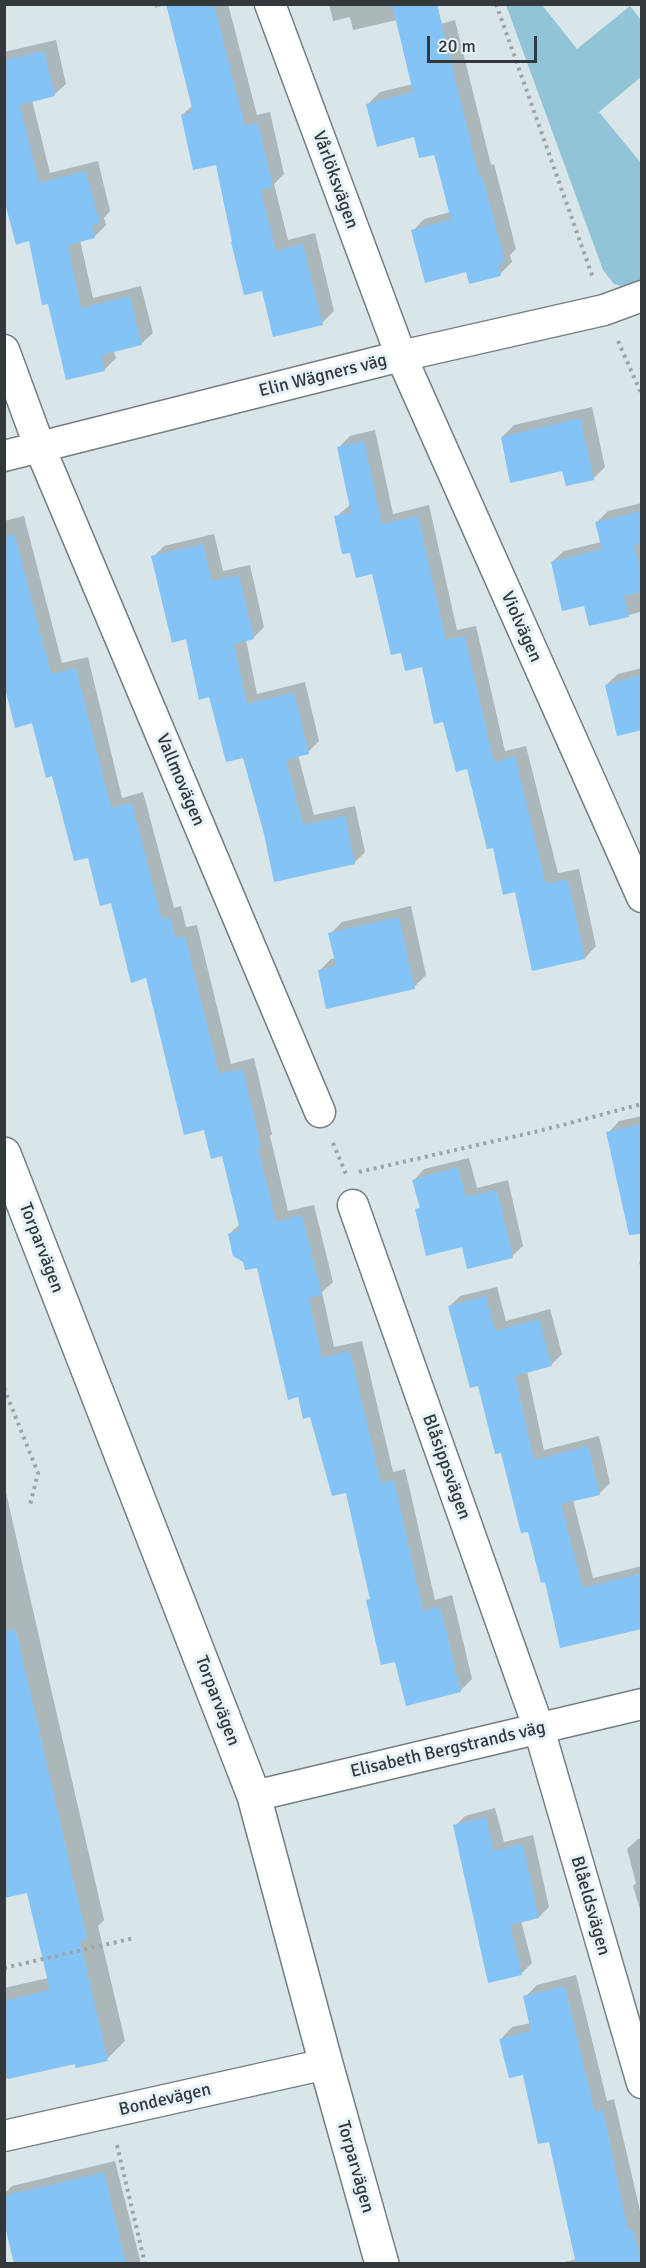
<!DOCTYPE html>
<meta charset="utf-8">
<style>
body{margin:0}
#map{position:relative;width:646px;height:2268px;overflow:hidden;background:#d8e5e9;font-family:Signika,sans-serif}
canvas{display:block}
.frame{position:absolute;inset:0;border:6px solid #33383a;pointer-events:none}
.scale{position:absolute;left:427px;top:36px;width:110px;height:27px;box-sizing:border-box;border:3px solid #33383a;border-top:0;padding-left:8px;font-size:18px;line-height:21px;white-space:nowrap;color:#33383a;-webkit-text-stroke:4px #e5f2f7;paint-order:stroke}
</style>
<div id="map">
<canvas width="646" height="2268"></canvas>
<div class="frame"></div>
<div class="scale">20 m</div>
</div>
<script>
const ctx = document.querySelector('canvas').getContext('2d');
ctx.lineJoin = 'round';
function fill(path, color) { ctx.fillStyle = color; ctx.fill(path, 'evenodd'); }
const poly = rows => new Path2D(rows.map(r => 'M' + r).join(''));
function trace(path, color, width, dash) { ctx.strokeStyle = color; ctx.lineWidth = width; ctx.lineCap = dash ? 'butt' : 'round'; ctx.setLineDash(dash || []); ctx.stroke(path); }
function label(font, color, halo, rows, align = 'center') {
  ctx.font = font + ' Signika,sans-serif'; ctx.lineWidth = 6; ctx.setLineDash([]); ctx.textBaseline = 'middle'; ctx.strokeStyle = halo; ctx.fillStyle = color; for (const [text, x, y, turn = 0] of rows) {
    ctx.save(); ctx.translate(x, y); ctx.rotate((+turn || 0) * Math.PI / 180); ctx.textAlign = isNaN(turn) ? turn : align; if (halo) ctx.strokeText(text, 0, 0); ctx.fillText(text, 0, 0); ctx.restore();
  }
}
fill(poly([
 [506,5,542,5,577,49,630,6,641,20,641,77,599,112,641,163,641,280,621,286,614,284,603,270]
]), '#91c4d7');
fill(poly([
 [154,4,167,4,155,8],
 [167,4,228,4,257,115,270,112,284,174,274,184,288,240,315,233,334,311,322,323,263,289,217,164,182,115,193,105],
 [329,4,437,4,441,24,455,20,491,165,494,164,516,249,510,255,512,262,500,274,467,270,413,231,424,219,451,212,435,153,415,136,368,104,380,92,413,84,397,20,353,30,350,17,333,21],
 [56,40,66,84,54,95,32,100,50,173,98,161,110,211,104,218,106,225,94,237,80,240,93,298,141,286,153,333,141,344,114,351,116,358,104,370,49,302,30,240,4,193,4,52],
 [592,407,605,467,593,479,563,469,502,437,514,425],
 [375,430,393,514,429,505,457,630,476,626,505,751,526,746,558,873,579,869,596,946,585,958,516,890,494,846,468,767,444,720,423,665,373,572,351,551,336,517,351,504,338,448,350,436],
 [642,503,642,619,640,612,590,625,585,604,552,562,564,551,601,542,597,522,608,511],
 [24,516,62,663,88,657,122,798,143,792,174,908,181,906,186,927,197,925,231,1064,254,1058,272,1134,270,1136,288,1211,314,1205,333,1282,322,1292,334,1347,362,1341,393,1472,405,1469,435,1600,452,1595,472,1679,460,1691,396,1661,368,1601,371,1598,347,1491,311,1415,259,1266,244,1261,229,1234,240,1224,223,1155,205,1128,147,977,89,856,53,775,34,722,4,678,4,521],
 [214,534,223,571,250,565,264,627,253,638,246,640,257,694,305,682,319,741,308,752,298,755,314,815,355,806,365,852,354,863,265,833,244,756,211,696,153,557,164,546],
 [642,668,642,728,606,685,618,674],
 [411,906,426,975,414,987,319,971,331,959,336,958,330,934,342,922],
 [642,1116,642,1204,608,1133,619,1121],
 [469,1158,477,1188,508,1180,523,1246,512,1256,463,1245,417,1210,421,1206,414,1180,424,1169],
 [642,1259,642,1273,639,1262],
 [497,1287,506,1321,550,1309,562,1354,551,1365,527,1371,544,1450,599,1436,610,1483,600,1493,573,1500,593,1578,642,1566,642,1628,546,1580,479,1384,449,1307,460,1296],
 [4,1484,104,1920,98,1926,125,2041,107,2059,76,2062,4,2079,4,1988,48,1978,4,1787],
 [495,1808,504,1842,533,1835,549,1907,539,1917,521,1921,532,1963,522,1973,489,1981,455,1826,465,1816],
 [642,1838,642,1916,633,1886,636,1883,627,1849,638,1839],
 [576,1975,607,2101,614,2099,642,2219,641,2263,558,2264,576,2259,550,2140,524,2073,501,2039,512,2027,531,2023,525,1997,537,1985],
 [115,2161,141,2264,16,2264,4,2216,4,2194,12,2186]
]), '#0003');
fill(poly([
 [166,4,214,4,245,126,258,123,273,187,261,190,276,251,303,244,323,325,273,337,262,291,244,295,231,242,232,242,216,165,193,170,181,115,193,112],
 [392,4,437,4,479,176,482,175,505,262,498,264,501,276,469,284,466,272,425,283,411,230,451,220,437,165,434,155,419,158,414,137,377,147,366,104,413,92],
 [44,51,55,96,20,105,39,183,86,171,100,224,92,226,95,238,68,245,81,308,130,296,142,345,101,355,105,371,66,380,48,304,42,305,29,241,16,245,4,199,4,60],
 [580,418,594,480,566,486,562,471,510,483,501,437],
 [364,441,382,524,418,516,446,640,465,636,494,762,515,756,546,884,568,879,585,959,532,971,515,892,503,895,493,848,487,849,467,769,456,772,443,722,434,724,422,667,405,671,401,653,391,655,372,574,356,578,350,553,342,554,334,516,351,513,337,447],
 [642,511,642,544,634,545,642,575,642,592,624,596,629,617,589,626,584,606,562,611,551,562,602,549,595,522],
 [15,535,51,674,76,668,111,808,132,803,162,919,170,917,175,938,185,936,219,1074,243,1069,261,1147,258,1148,276,1222,302,1215,322,1295,309,1298,322,1358,350,1351,381,1483,394,1480,423,1611,440,1606,461,1692,406,1706,395,1662,381,1665,366,1600,370,1599,346,1493,332,1496,310,1417,303,1419,298,1397,288,1400,257,1268,245,1270,243,1262,233,1256,228,1234,240,1230,222,1156,211,1159,204,1130,184,1135,146,978,131,983,111,903,100,906,88,858,74,861,52,776,46,778,32,723,15,728,4,684,4,536],
 [203,544,212,581,239,575,254,639,234,644,247,704,294,692,309,754,286,760,303,825,345,816,355,864,274,882,264,834,243,758,226,762,209,697,199,700,186,639,172,643,151,556],
 [642,675,642,730,617,736,605,685],
 [399,917,415,989,326,1009,318,970,336,966,328,933],
 [642,1124,642,1234,629,1235,606,1132],
 [458,1167,466,1197,497,1190,513,1258,467,1269,462,1247,426,1256,415,1209,420,1208,412,1180],
 [486,1296,495,1331,539,1319,552,1366,515,1376,534,1460,588,1446,600,1495,561,1504,583,1588,642,1573,642,1629,560,1648,545,1582,541,1583,528,1532,521,1533,501,1453,495,1454,478,1386,470,1388,448,1306],
 [16,1630,87,1939,80,1941,108,2061,76,2068,75,2064,8,2079,4,2063,4,2001,50,1990,27,1893,4,1898,4,1631],
 [486,1817,494,1851,523,1844,539,1918,510,1925,522,1975,488,1983,453,1825],
 [565,1986,595,2112,603,2110,628,2230,633,2229,642,2264,576,2264,549,2142,538,2144,523,2075,509,2078,499,2039,531,2031,523,1996],
 [104,2172,126,2264,14,2264,4,2222,4,2196]
]), '#84c3f5');
const street = poly([
 [270,4,401,356,642,897],
 [4,350,40,448,320,1112],
 [4,456,401,356,604,310,642,296],
 [353,1205,539,1729,642,2083],
 [254,1796,642,1704],
 [4,2136,326,2064]
]);
const secondary = poly([
 [4,1154,254,1796,326,2064,382,2264]
]);
trace(street, '#747f84', 33);
trace(secondary, '#747f84', 36);
trace(poly([
 [496,4,593,278],
 [618,341,642,395],
 [333,1143,346,1174],
 [359,1172,543,1130,642,1104],
 [4,1388,38,1473,30,1505],
 [4,1968,134,1938],
 [117,2145,145,2264]
]), '#9ca6a9', 4, [3, 4.5]);
trace(street, '#fff', 30);
trace(secondary, '#fff', 33);
label('18px', '#33383a', '#e5f2f7', [
 ["Vårlöksvägen",335,180,70],
 ["Elin Wägners väg",323,376,-14],
 ["Violvägen",521,627,66],
 ["Vallmovägen",180,780,67],
 ["Torparvägen",41,1248,69],
 ["Blåsippsvägen",446,1467,70],
 ["Torparvägen",217,1701,69],
 ["Elisabeth Bergstrands väg",448,1750,-13],
 ["Blåeldsvägen",590,1906,74],
 ["Bondevägen",165,2100,-13],
 ["Torparvägen",355,2167,74]
]);
</script>
